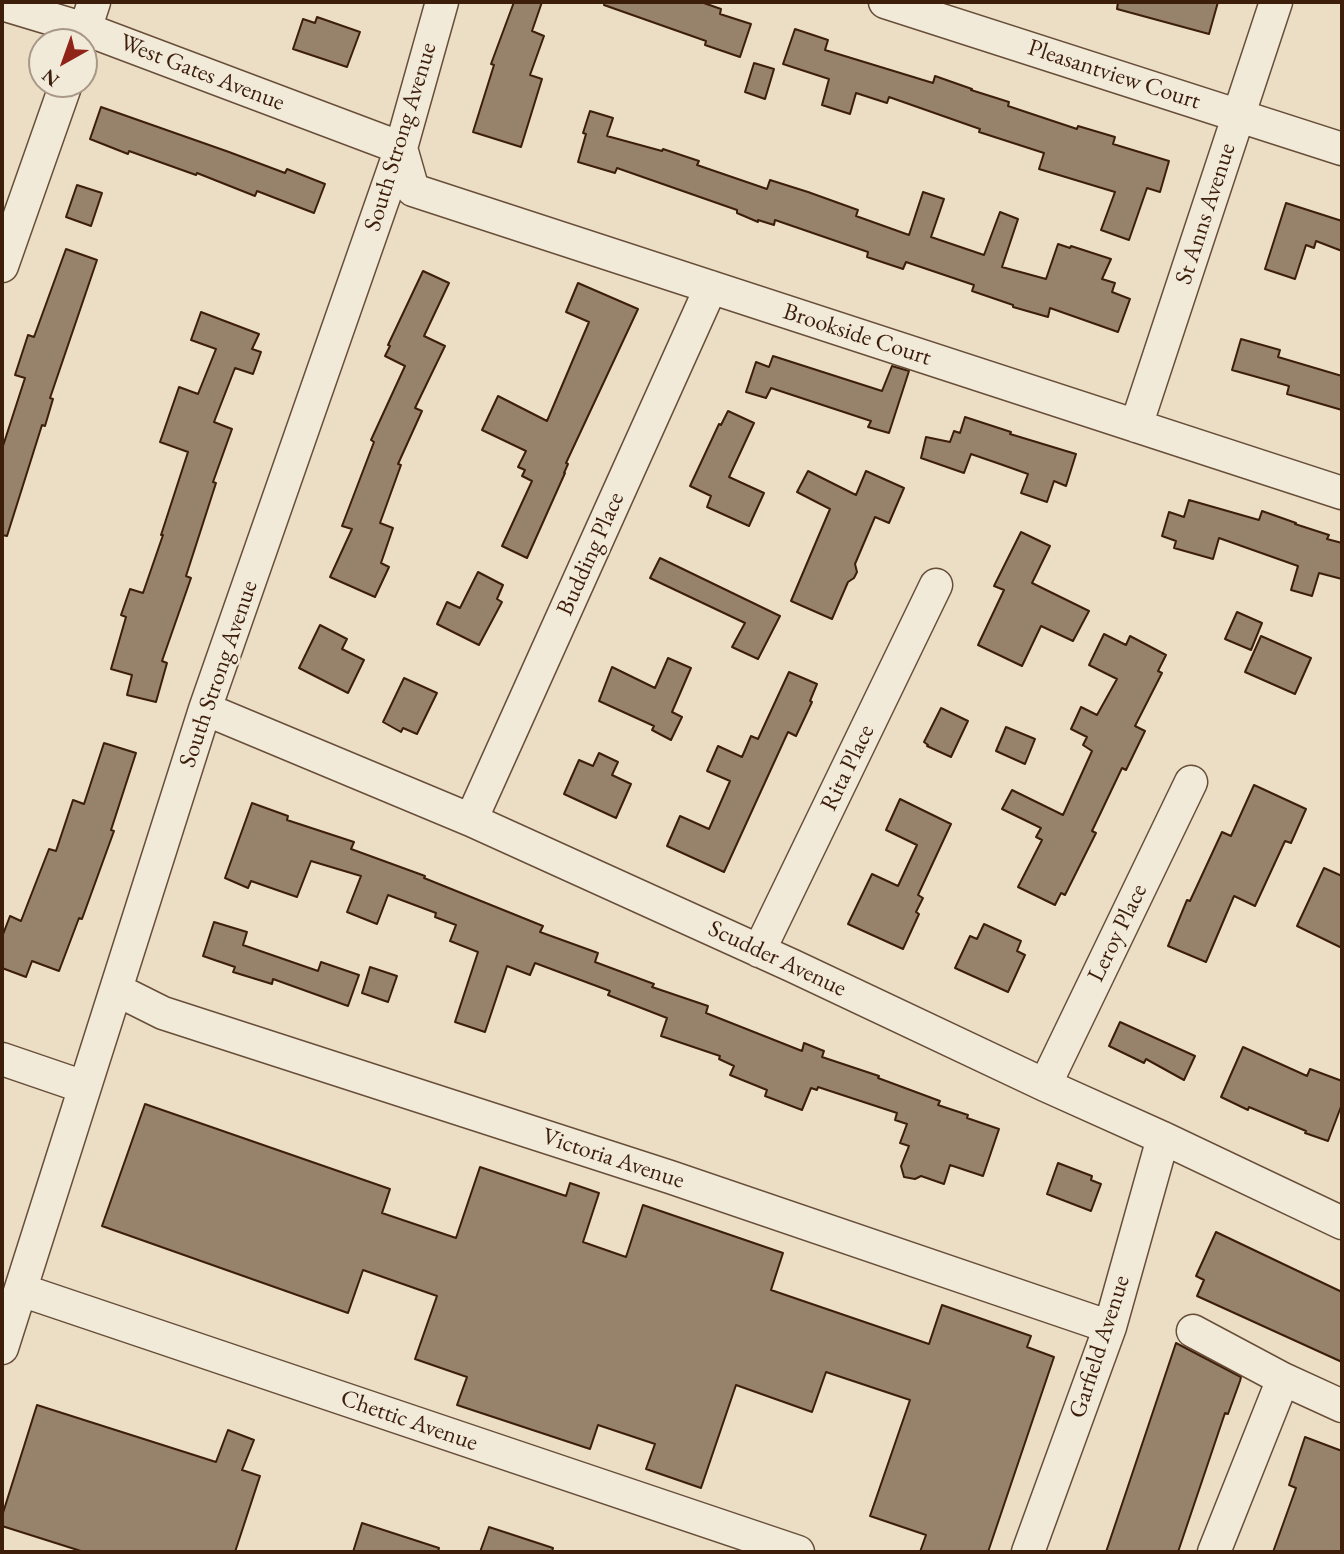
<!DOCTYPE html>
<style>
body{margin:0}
#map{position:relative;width:1344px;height:1554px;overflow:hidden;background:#ebdec4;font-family:"EB Garamond",serif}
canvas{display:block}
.frame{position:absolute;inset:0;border:4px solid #3c1e0b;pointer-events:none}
.north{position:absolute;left:28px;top:28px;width:70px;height:70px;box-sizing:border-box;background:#f2ead9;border:2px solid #a99887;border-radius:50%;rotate:220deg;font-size:19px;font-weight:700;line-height:28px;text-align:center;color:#3c1e0b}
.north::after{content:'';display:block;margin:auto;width:24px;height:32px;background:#8f2418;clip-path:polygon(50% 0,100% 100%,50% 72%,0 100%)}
</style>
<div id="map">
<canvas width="1344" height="1554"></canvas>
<div class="frame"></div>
<div class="north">N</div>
</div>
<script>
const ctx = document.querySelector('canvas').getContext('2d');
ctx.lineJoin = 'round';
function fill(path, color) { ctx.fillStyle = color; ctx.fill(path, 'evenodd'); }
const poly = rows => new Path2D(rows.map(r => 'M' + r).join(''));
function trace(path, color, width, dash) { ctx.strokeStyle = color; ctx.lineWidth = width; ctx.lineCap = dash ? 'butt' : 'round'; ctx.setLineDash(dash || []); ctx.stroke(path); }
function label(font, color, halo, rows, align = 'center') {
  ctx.font = font + ' "EB Garamond",serif'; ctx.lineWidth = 5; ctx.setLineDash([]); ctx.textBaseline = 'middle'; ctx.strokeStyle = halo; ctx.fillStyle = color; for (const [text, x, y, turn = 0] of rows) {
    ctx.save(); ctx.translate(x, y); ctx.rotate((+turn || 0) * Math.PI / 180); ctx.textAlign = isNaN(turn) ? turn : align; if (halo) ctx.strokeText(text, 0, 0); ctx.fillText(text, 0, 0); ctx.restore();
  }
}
const building = poly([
 [514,2,542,2,532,31,544,36,530,75,542,79,521,147,473,132,494,65,491,64,514,2],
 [605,2,701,2,721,9,720,14,751,24,740,57,705,45,706,41,604,5,605,2],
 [1118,2,1218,2,1209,34,1117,9,1118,2],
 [317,17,360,32,347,67,293,49,303,19,315,23,317,17],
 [795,29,828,40,825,50,933,83,935,76,972,89,971,90,1009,102,1008,106,1077,129,1078,126,1115,137,1113,144,1169,161,1160,192,1147,188,1129,240,1101,230,1115,192,1039,169,1044,153,979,132,980,129,889,97,887,103,856,93,850,114,822,105,829,79,783,64,795,29],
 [754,63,774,69,765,99,745,92,754,63],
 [101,107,229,152,285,173,287,169,325,184,314,213,257,191,255,196,197,173,196,175,129,151,128,154,90,139,101,107],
 [590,111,613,118,607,136,662,151,663,149,699,161,697,165,767,189,770,180,808,192,858,210,856,216,909,235,923,192,944,199,931,237,984,255,1000,212,1018,219,1002,267,1046,279,1058,244,1070,248,1071,246,1111,259,1102,279,1115,283,1112,292,1130,299,1118,332,1050,308,1048,317,1013,307,1013,305,972,291,974,285,906,262,903,269,867,257,868,252,775,220,774,225,758,220,758,222,737,213,737,210,617,168,615,173,578,162,586,134,583,133,590,111],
 [77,185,102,193,91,226,66,217,77,185],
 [1286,203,1342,221,1342,251,1316,241,1314,248,1306,245,1295,279,1265,269,1286,203],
 [66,249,97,260,50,398,53,399,45,426,42,425,7,536,2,535,2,449,25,378,15,375,28,335,34,337,66,249],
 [423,271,449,283,424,336,445,346,415,408,422,411,398,464,401,465,380,523,393,528,381,563,389,567,375,597,330,577,352,529,342,526,374,442,371,440,405,366,385,356,390,346,388,345,423,271],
 [578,283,638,309,566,463,568,464,564,473,565,473,527,558,502,546,532,481,522,476,525,470,518,467,526,451,482,430,498,396,547,421,589,322,566,312,578,283],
 [201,312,259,334,252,349,261,352,253,374,235,368,214,422,232,429,213,482,216,483,186,576,191,578,162,661,167,663,156,702,127,695,132,675,111,669,126,617,121,615,130,589,143,593,163,535,161,535,188,452,160,442,179,387,198,394,216,349,191,340,201,312],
 [1241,339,1280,350,1278,357,1342,376,1342,410,1287,394,1289,386,1232,370,1241,339],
 [773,356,882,391,892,366,909,371,889,433,868,427,871,421,771,388,766,398,746,392,756,362,769,367,773,356],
 [728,411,754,423,729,477,764,493,749,526,707,507,711,496,690,486,719,424,721,425,728,411],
 [965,417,1011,432,1010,434,1076,454,1066,486,1054,481,1047,502,1021,493,1028,474,1000,464,971,454,964,473,921,458,926,437,950,442,954,431,960,433,965,417],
 [808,471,856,495,866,471,904,488,889,523,875,517,855,564,857,572,854,578,848,582,832,619,791,601,830,509,797,492,808,471],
 [1189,500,1259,520,1262,511,1296,523,1295,524,1329,535,1327,539,1342,543,1342,579,1319,573,1312,596,1291,590,1298,566,1219,538,1213,559,1174,548,1176,541,1162,536,1169,512,1184,517,1189,500],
 [1021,532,1050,546,1032,583,1089,611,1073,641,1041,626,1022,666,978,645,1004,590,994,586,1021,532],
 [660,558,780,616,758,659,732,647,745,623,650,578,660,558],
 [478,572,503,585,497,599,502,602,479,645,437,624,447,602,460,608,478,572],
 [1237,612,1262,623,1251,650,1225,639,1237,612],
 [320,625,347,639,342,649,364,660,348,693,299,668,320,625],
 [1104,634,1126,645,1130,636,1166,655,1158,671,1162,673,1135,726,1145,731,1126,770,1122,768,1092,831,1096,833,1065,895,1061,893,1055,905,1018,887,1042,840,1036,837,1041,828,1002,809,1012,790,1063,815,1092,751,1083,745,1087,737,1071,729,1081,707,1097,715,1117,679,1089,665,1104,634],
 [1261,636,1311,658,1295,694,1245,672,1261,636],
 [668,658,691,668,672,712,682,717,671,740,652,730,654,726,599,701,612,667,655,688,668,658],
 [789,672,817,684,810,701,812,702,796,736,788,732,724,872,667,846,680,816,709,829,730,781,707,771,718,746,742,757,751,736,758,739,789,672],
 [404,678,437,693,417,734,403,728,401,732,383,722,404,678],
 [941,708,968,721,951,757,927,746,928,745,924,742,941,708],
 [1006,727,1035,739,1025,764,996,751,1006,727],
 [104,743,136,753,111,830,114,831,82,919,79,918,59,971,32,961,26,977,2,968,2,937,10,916,21,921,49,849,56,851,73,800,84,804,104,743],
 [599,753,618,762,612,775,631,784,616,818,564,794,579,760,593,766,599,753],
 [1254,785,1306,809,1291,843,1285,841,1255,906,1234,896,1206,962,1168,946,1187,900,1190,901,1222,832,1231,836,1254,785],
 [900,799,951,824,918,895,923,898,916,912,919,914,903,949,848,924,872,874,898,886,917,845,886,830,900,799],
 [252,803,288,816,287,820,354,842,351,849,425,876,424,878,543,926,540,932,598,953,595,962,654,984,652,987,708,1006,706,1013,802,1051,804,1043,824,1051,822,1057,879,1076,878,1078,940,1101,938,1105,968,1115,967,1118,999,1129,983,1176,950,1165,944,1184,921,1176,915,1179,904,1177,901,1166,909,1146,900,1143,907,1124,895,1120,897,1113,818,1087,817,1090,811,1088,802,1110,765,1096,767,1090,730,1075,734,1066,719,1059,720,1056,661,1036,667,1018,608,995,610,991,535,963,530,975,507,966,485,1032,455,1022,478,952,450,941,456,925,435,917,436,913,388,895,377,924,347,912,361,876,311,861,297,897,251,881,248,888,225,878,252,803],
 [1324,868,1342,876,1342,948,1297,926,1324,868],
 [214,922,247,932,243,945,318,971,321,962,359,975,348,1006,273,979,272,984,233,972,235,967,203,956,214,922],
 [984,924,1021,941,1017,951,1025,955,1008,992,955,968,970,936,977,939,984,924],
 [370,967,397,976,388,1002,362,993,370,967],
 [1120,1022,1195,1056,1184,1080,1146,1059,1144,1063,1109,1046,1120,1022],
 [1243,1047,1307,1076,1310,1069,1342,1081,1342,1104,1328,1141,1305,1133,1306,1131,1249,1107,1248,1110,1221,1097,1243,1047],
 [145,1104,390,1189,382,1213,456,1238,480,1167,566,1196,570,1183,599,1193,583,1242,626,1257,643,1205,783,1253,771,1290,929,1344,942,1305,1031,1336,1027,1347,1054,1357,988,1552,920,1552,926,1535,870,1516,910,1400,826,1372,812,1412,736,1385,701,1488,646,1469,655,1444,598,1425,590,1449,457,1405,467,1377,415,1359,437,1296,363,1270,348,1313,102,1226,145,1104],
 [1058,1163,1092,1176,1091,1180,1101,1184,1091,1211,1047,1194,1058,1163],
 [1216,1232,1342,1292,1342,1362,1197,1296,1204,1280,1196,1276,1216,1232],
 [1176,1343,1241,1377,1240,1381,1228,1414,1225,1413,1178,1552,1106,1552,1176,1343],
 [37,1405,216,1462,228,1430,254,1440,242,1470,260,1476,235,1552,84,1552,2,1526,2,1516,37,1405],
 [1305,1437,1342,1451,1342,1552,1273,1552,1296,1488,1289,1485,1305,1437],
 [362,1523,439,1548,438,1552,353,1552,362,1523],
 [489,1527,553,1548,552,1552,480,1552,489,1527]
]);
fill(building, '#97826b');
trace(building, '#3c1e0b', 2);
const minor = poly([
 [885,2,1342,149],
 [2,4,85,29,401,148,413,190,1342,493],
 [81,42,94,2],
 [2,266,66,84],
 [1136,426,1276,2],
 [205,709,471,820,793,966,1045,1085,1163,1138,1342,1223],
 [471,820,711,287],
 [759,951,936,585],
 [117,990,163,1013,670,1177,1110,1327],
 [2,1059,84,1087],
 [1045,1085,1191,782],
 [21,1290,798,1552],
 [1193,1331,1283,1379,1342,1406],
 [2,1348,205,709,401,148,442,2],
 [1028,1552,1110,1327,1163,1138],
 [1214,1552,1283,1379]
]);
trace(minor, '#684e39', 35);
trace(minor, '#f2ead9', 32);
label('24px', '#3c1e0b', '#f2ead9', [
 ["West Gates Avenue",202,73,21],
 ["Pleasantview Court",1114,75,18],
 ["South Strong Avenue",401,137,-73],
 ["St Anns Avenue",1206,214,-72],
 ["Brookside Court",857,335,18],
 ["Budding Place",591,554,-66],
 ["South Strong Avenue",219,674,-71],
 ["Rita Place",848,768,-64],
 ["Leroy Place",1118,933,-64],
 ["Scudder Avenue",777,959,25],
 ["Victoria Avenue",613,1159,18],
 ["Garfield Avenue",1100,1347,-72],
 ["Chettic Avenue",409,1421,19]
]);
</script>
